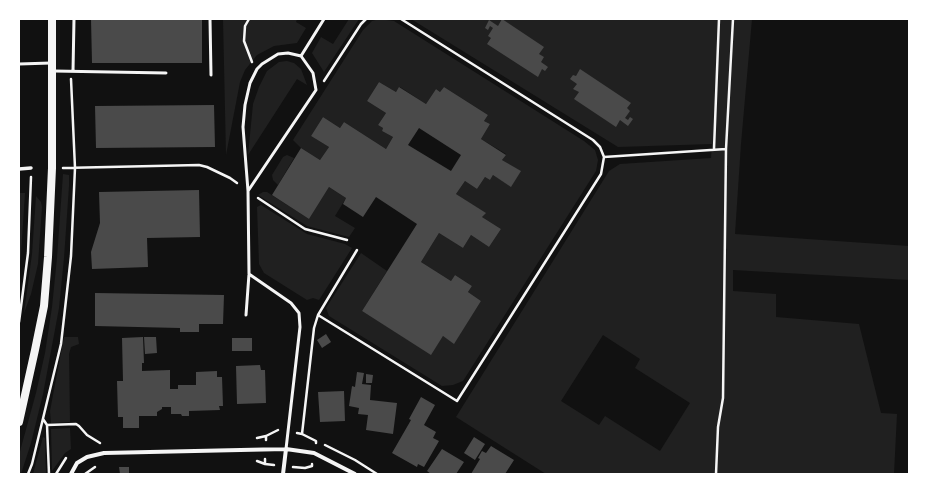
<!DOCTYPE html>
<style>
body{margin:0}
#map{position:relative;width:928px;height:493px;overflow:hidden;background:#111;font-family:"Fira Sans Condensed",sans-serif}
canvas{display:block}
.frame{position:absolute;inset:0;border:20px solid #fff;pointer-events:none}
</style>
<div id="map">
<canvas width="928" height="493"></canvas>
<div class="frame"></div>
</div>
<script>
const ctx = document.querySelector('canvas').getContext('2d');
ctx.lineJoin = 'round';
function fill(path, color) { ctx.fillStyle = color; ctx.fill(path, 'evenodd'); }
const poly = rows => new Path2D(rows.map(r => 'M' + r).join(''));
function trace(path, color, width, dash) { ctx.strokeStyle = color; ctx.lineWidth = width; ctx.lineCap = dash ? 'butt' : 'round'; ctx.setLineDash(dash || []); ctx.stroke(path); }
fill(poly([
 [223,19,297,19,296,22,306,28,297,43,274,46,257,55,245,70,240,82,226,155],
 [349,19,359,19,324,72,312,53,321,37,333,44],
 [379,19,394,21,584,141,595,150,598,160,596,171,463,381,453,385,442,386,329,316,326,308,361,253,387,271,362,311,431,354,443,336,454,343,481,301,468,292,472,286,455,275,451,281,421,262,439,233,463,248,471,235,489,247,501,229,482,217,485,213,456,194,465,181,477,189,485,177,490,180,493,175,511,186,520,171,502,160,506,154,481,139,490,124,484,121,488,115,444,87,440,92,436,89,426,104,400,87,396,92,379,82,367,101,386,113,378,125,383,128,382,131,393,137,386,149,344,122,340,128,323,117,311,136,329,147,320,160,301,148,293,140,363,30,372,21],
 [411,19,752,19,741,144,735,234,909,246,909,280,733,270,733,291,776,294,776,317,859,324,881,413,897,414,894,474,546,474,456,417,609,171,620,164,711,158,712,144,618,147],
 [603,335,640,359,635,368,690,403,660,451,605,416,599,425,561,401],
 [287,61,294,63,301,69,307,85,297,79,248,155,253,104,259,87,267,71,279,62],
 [287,155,294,158,278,185,273,180,272,175,283,157],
 [63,174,69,175,69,186,64,258,59,308,43,394,31,443,21,474,19,474,19,455,36,393,45,353,52,307,57,258],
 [329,187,346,198,335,216,355,228,349,237,307,226,258,195,263,192,267,192,309,219],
 [19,193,25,193,21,254,19,274],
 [36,196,41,202,42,207,38,264,31,294,24,313,32,254],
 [261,205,307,234,345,244,352,248,319,300,313,298,307,300,264,273,259,264,257,207],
 [64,337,78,337,79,344,71,347,69,354,70,422,51,423,50,411],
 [70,428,71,449,65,453,52,471,51,429],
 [43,437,45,438,46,474,33,474]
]), '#202020');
fill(poly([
 [91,19,202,19,202,63,92,63],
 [502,19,544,47,539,54,544,57,541,62,548,67,545,71,542,69,538,77,487,44,491,38,488,36,493,28,490,26,488,30,485,28,489,20,498,26],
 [580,69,631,103,627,108,630,111,625,118,628,120,630,117,633,119,628,126,620,120,616,127,574,99,579,92,573,89,577,84,570,79,573,75,576,76],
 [379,82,396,92,399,87,426,104,436,89,440,92,444,87,488,115,484,121,490,124,481,139,506,155,502,160,521,171,511,187,493,175,490,180,485,177,477,189,465,181,456,194,486,213,482,217,501,229,489,247,471,235,463,248,439,233,421,262,451,281,455,275,472,286,468,292,481,301,454,344,443,336,431,355,362,311,417,224,376,197,363,217,343,204,346,198,329,187,309,219,272,195,301,148,320,160,329,147,311,136,323,117,340,128,344,122,386,149,393,137,382,131,383,128,378,125,386,113,367,101],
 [419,128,461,155,451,171,408,145],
 [214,105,215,147,96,148,95,106],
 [199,190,200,237,147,238,148,267,92,269,91,252,100,223,99,192],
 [95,293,224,295,223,324,199,324,199,332,180,332,180,328,95,326],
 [326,334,331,342,322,348,317,340],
 [143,337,144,363,142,363,142,371,170,370,170,389,178,389,178,385,196,385,196,372,217,371,217,377,222,377,223,406,219,406,220,410,189,411,189,416,182,416,181,414,171,414,171,407,162,407,162,409,157,412,157,416,139,416,139,428,123,428,123,417,118,417,117,381,123,381,122,338],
 [144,337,156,337,157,353,145,354],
 [232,338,252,338,252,351,232,351],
 [260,365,261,370,265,370,266,403,237,404,236,366],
 [357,372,364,373,362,384,371,385,370,400,397,403,393,434,366,430,368,415,358,414,359,408,349,406,352,386,355,387],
 [366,374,373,375,372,383,366,383],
 [344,391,345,421,320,422,318,392],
 [421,397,435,405,424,425,436,432,433,438,439,441,424,467,418,464,417,467,392,453,411,420,409,419],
 [474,437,485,444,475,460,464,453],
 [491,446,514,460,505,474,471,474,480,459,478,458,482,451,486,453],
 [442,449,464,462,456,474,431,474,427,471],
 [119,467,129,467,129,474,120,474]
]), '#4a4a4a');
trace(poly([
 [249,19,245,26,244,41,252,62],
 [324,81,361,24,366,19],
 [714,149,719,19],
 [604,157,726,149],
 [63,168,199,165,207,167,230,178,237,183],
 [258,198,305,229,347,240],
 [318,315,457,401,601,174,604,157,600,147,593,140,401,19],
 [19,322,28,253,31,177],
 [43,419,47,425,49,474],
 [47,425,76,424,79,426,87,435,100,443],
 [297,433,302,434,316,441,316,443],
 [302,434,314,328,318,315,357,250],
 [266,436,278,430],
 [257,438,266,436,266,440],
 [325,445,355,460,377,474],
 [257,461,265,464,265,459],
 [265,464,274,465],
 [293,467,305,468,312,466,312,464],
 [28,474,32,464,61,344,71,256,75,168,71,79],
 [56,474,66,458],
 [85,474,95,467],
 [716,474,718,427,723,398,726,149,733,19]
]), '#f5f5f5', 2.5);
trace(poly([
 [210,19,211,75],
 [301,56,324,19],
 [19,64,51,63],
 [54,71,166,73],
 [73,71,74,19],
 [249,274,291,303,299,313,300,327,286,449],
 [246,315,249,274,248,191,316,90,313,73,301,56,288,53,278,54,262,64,257,69,250,83,245,105,243,127,248,191]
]), '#f5f5f5', 3);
trace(poly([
 [19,169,31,168]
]), '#f5f5f5', 3.5);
trace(poly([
 [71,474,77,463,87,457,104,453,286,449,314,453,355,474],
 [283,474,286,449]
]), '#f5f5f5', 4);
trace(poly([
 [19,422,35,350,44,306,48,257,52,168,52,19]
]), '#f5f5f5', 8);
</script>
